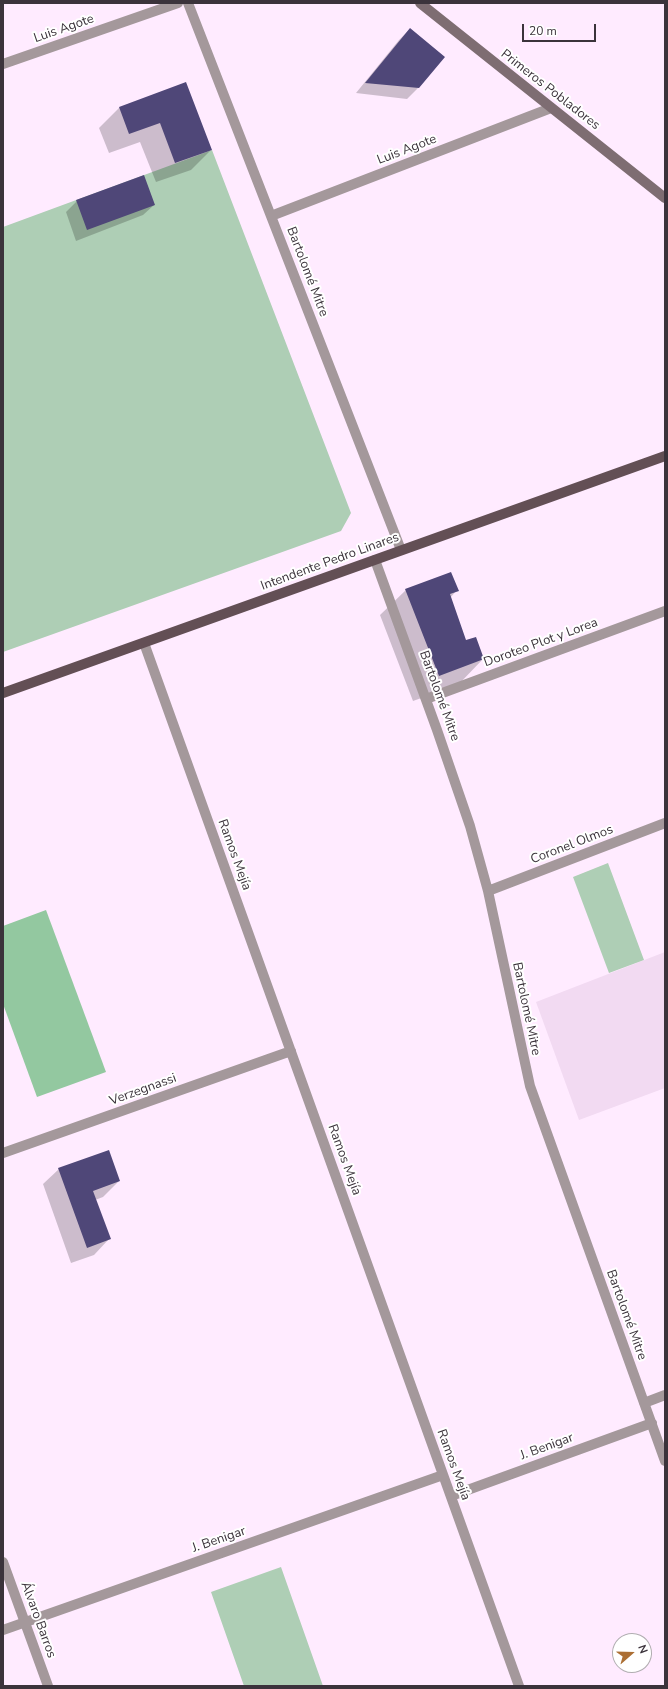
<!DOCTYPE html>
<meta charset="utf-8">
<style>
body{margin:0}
#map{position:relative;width:668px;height:1689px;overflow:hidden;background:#ffebff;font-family:"Nunito Sans",sans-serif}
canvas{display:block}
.frame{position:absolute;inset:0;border:4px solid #3b333b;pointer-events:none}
.north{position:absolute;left:612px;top:1633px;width:40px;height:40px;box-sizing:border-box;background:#fff;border:1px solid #b1adb1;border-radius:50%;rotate:70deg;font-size:11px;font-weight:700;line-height:16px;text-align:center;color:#3b333b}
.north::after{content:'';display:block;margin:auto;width:14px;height:18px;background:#ac6f34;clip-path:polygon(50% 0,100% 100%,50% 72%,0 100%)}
.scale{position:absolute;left:522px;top:24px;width:74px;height:18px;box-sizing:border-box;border:2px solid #3b333b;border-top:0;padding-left:5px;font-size:12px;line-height:14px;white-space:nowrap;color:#3b333b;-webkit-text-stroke:3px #fff;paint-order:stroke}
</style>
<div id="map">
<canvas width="668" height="1689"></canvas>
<div class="frame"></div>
<div class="north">N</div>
<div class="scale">20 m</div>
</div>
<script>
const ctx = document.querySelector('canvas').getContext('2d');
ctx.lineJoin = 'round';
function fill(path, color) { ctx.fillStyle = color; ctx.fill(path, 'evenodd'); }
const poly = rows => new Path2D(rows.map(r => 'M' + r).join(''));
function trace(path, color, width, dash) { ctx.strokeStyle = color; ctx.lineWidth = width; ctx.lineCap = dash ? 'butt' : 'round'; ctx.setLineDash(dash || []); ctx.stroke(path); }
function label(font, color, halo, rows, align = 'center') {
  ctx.font = font + ' "Nunito Sans",sans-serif'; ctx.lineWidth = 4; ctx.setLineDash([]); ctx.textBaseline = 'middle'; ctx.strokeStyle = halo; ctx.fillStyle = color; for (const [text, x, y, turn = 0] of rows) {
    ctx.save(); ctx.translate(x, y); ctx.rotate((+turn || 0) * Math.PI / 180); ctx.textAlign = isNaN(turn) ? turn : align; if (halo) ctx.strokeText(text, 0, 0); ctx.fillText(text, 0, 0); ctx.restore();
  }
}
fill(poly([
 [665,952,665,1088,579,1120,536,1002]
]), '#f2daf2');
fill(poly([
 [212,150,351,513,341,531,3,652,3,227],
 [608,863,644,960,609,973,573,877],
 [281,1567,323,1686,244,1686,211,1592]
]), '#aeceb5');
fill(poly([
 [46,910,106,1072,37,1097,3,1004,3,926]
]), '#93c8a0');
fill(poly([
 [410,29,418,88,407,99,356,93,399,40],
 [185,83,211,150,191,170,156,182,140,142,109,153,99,128,119,108],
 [77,201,154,205,143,215,76,241,66,212],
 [406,590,457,590,450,598,466,642,483,659,458,685,413,701,380,615],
 [59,1169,119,1181,103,1197,95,1200,109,1239,94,1255,71,1263,43,1184]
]), '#0003');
fill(poly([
 [410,28,445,57,419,88,365,83],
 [186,82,212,150,175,163,160,123,129,134,119,107],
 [144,175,155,205,87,230,76,200],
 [451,572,459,591,450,594,466,640,476,637,484,659,439,676,405,589],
 [109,1150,120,1181,93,1191,111,1239,87,1248,58,1168]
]), '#4f4778');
trace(poly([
 [188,3,401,550],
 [3,64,178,3],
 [271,216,551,108],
 [375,560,437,730,470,826,488,891,530,1086,665,1461],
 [144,643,519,1686],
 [426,699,665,611],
 [488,891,665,823],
 [3,1153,291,1051],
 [644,1403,665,1395],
 [451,1496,652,1423],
 [3,1562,48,1686],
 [3,1630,443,1475]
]), '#a4989b', 10);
trace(poly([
 [420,3,665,198]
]), '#7e6d72', 10);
trace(poly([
 [3,693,665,456]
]), '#634f55', 10);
label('13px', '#3b333b', '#fff', [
 ["Luis Agote",64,29,-19],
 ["Primeros Pobladores",550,90,38],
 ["Luis Agote",407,150,-21],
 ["Bartolomé Mitre",307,272,69],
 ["Intendente Pedro Linares",330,562,-20],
 ["Doroteo Plot y Lorea",541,643,-20],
 ["Bartolomé Mitre",439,696,70],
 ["Coronel Olmos",572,845,-21],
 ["Ramos Mejía",234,855,70],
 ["Bartolomé Mitre",526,1009,78],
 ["Verzegnassi",143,1090,-20],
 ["Ramos Mejía",344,1160,70],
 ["Bartolomé Mitre",626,1315,70],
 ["J. Benigar",547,1447,-20],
 ["Ramos Mejía",453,1465,70],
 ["J. Benigar",219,1540,-19],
 ["Álvaro Barros",38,1620,70]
]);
</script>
